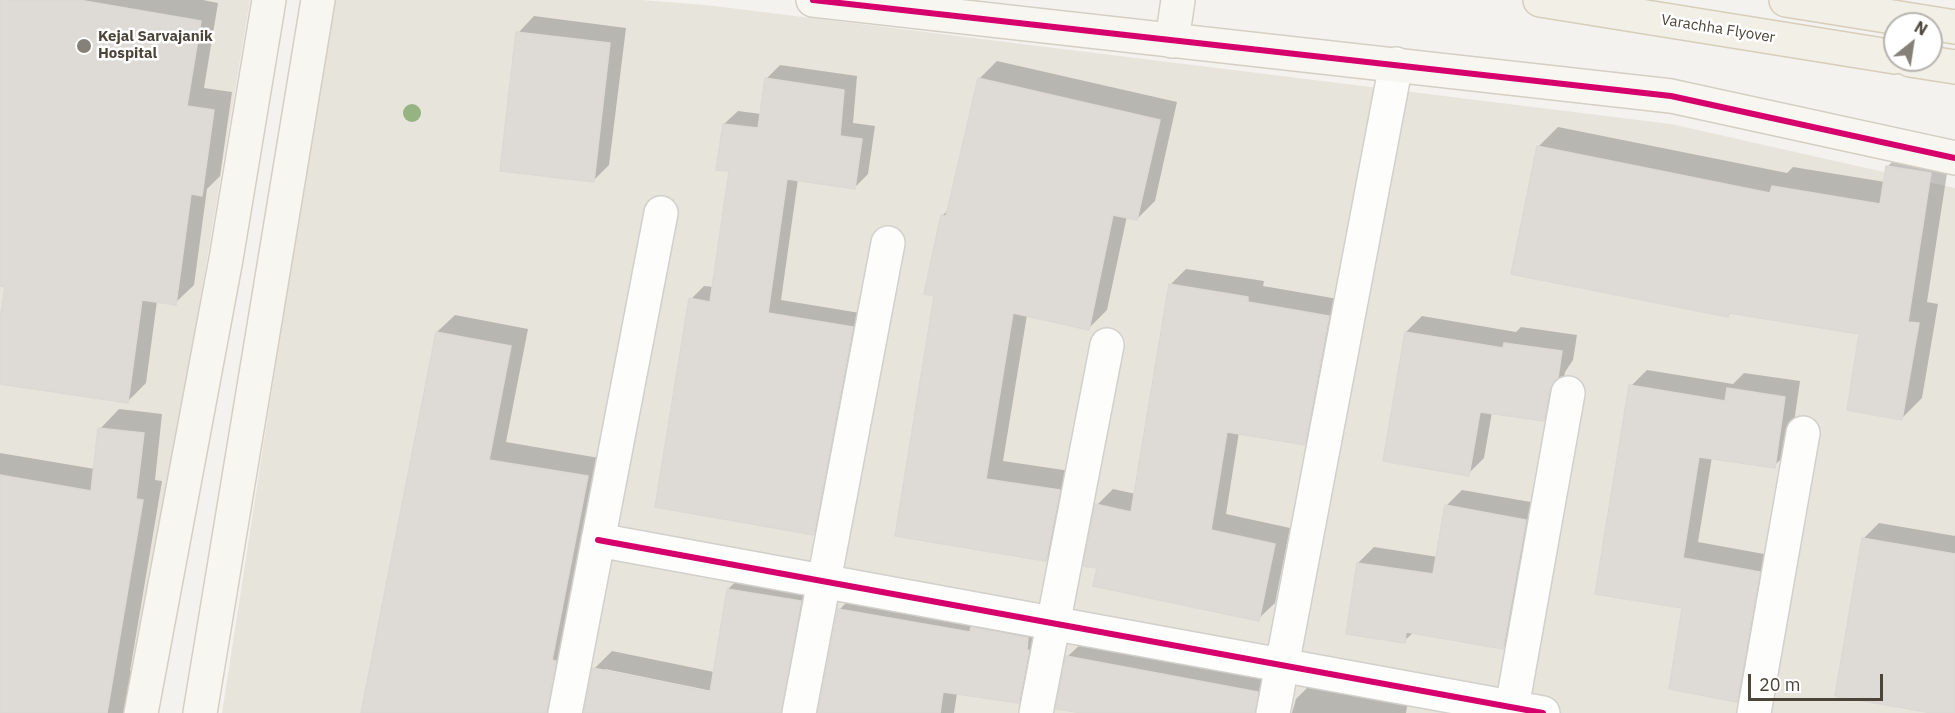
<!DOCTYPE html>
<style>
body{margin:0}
#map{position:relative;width:1955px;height:713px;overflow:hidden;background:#f4f2ee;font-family:"IBM Plex Sans",sans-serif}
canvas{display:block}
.north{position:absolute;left:1883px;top:12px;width:60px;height:60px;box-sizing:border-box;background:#fff;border:2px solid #b7b4b0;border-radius:50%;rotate:30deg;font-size:16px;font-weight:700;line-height:24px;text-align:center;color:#4b4439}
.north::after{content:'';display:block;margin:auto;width:21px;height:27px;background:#868178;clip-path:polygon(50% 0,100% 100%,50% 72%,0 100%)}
.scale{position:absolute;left:1748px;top:674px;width:135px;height:27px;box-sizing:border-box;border:3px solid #4b4439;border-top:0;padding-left:8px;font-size:18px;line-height:21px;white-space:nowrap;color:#4b4439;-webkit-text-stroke:4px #fff;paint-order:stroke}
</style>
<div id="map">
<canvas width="1955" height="713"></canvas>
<div class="north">N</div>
<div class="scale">20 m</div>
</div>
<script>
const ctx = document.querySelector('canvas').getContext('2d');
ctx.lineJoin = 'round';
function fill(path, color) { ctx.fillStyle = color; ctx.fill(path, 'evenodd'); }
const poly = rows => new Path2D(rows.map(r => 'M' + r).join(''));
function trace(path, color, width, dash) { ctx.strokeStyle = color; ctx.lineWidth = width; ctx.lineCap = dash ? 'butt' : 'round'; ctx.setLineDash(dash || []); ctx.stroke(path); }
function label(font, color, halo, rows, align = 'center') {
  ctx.font = font + ' "IBM Plex Sans",sans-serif'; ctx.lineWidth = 5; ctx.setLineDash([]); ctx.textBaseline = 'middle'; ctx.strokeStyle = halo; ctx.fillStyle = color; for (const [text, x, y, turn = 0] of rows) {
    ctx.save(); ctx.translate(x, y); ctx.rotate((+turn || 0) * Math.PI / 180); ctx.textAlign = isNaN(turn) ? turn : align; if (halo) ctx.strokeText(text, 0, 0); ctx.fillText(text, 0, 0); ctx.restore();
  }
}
fill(poly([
 [0,0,250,0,132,713,0,713],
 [332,0,641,0,706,5,1671,124,1955,188,1955,713,222,713]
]), '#e7e4dc');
fill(poly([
 [0,0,203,0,218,3,204,88,232,92,220,176,207,189,194,285,175,303,157,301,146,383,128,401,0,383,0,331,35,91,0,96],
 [534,16,626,28,609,165,593,181,518,33],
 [997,61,1177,102,1155,201,1137,219,1127,216,1107,310,1089,328,1027,315,1003,461,1077,472,1064,541,1046,559,896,535,936,295,942,216,950,208,979,79],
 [780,65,857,76,853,123,875,126,868,174,855,187,798,179,781,300,866,314,827,520,813,534,691,299,704,286,714,287,731,170,724,124,738,111,761,114,766,79],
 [1558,127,1787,173,1793,167,1885,182,1887,167,1907,147,1950,154,1927,302,1938,304,1922,398,1902,418,1861,333,1732,312,1728,316,1538,147],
 [1186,269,1264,281,1263,286,1344,300,1320,427,1304,443,1239,432,1226,514,1290,528,1275,603,1258,619,1098,567,1097,505,1113,489,1136,494,1170,285],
 [455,315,528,329,506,442,605,459,577,713,374,713,437,332],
 [1422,316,1516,332,1521,327,1577,335,1573,360,1565,372,1559,404,1543,420,1492,412,1484,458,1468,474,1406,332],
 [1647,370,1733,384,1744,373,1800,381,1790,450,1774,466,1712,457,1698,542,1775,556,1753,684,1736,700,1684,607,1631,386],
 [119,409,162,414,155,480,162,481,130,671,144,674,137,713,0,713,0,453,95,469,100,429],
 [1462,490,1542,504,1519,632,1503,648,1414,632,1404,641,1358,563,1374,547,1438,557,1446,506],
 [1879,523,1955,536,1955,713,1940,713,1863,539],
 [746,572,818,584,811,713,584,713,594,669,612,651,714,672,728,589],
 [605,669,717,692,717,694,605,672],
 [857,592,1045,620,1036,684,1018,702,957,693,954,713,820,713,839,610],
 [1084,641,1273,676,1280,713,1076,713,1067,657],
 [1312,683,1408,700,1406,713,1292,713,1296,699]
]), '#0003');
const building = poly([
 [0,0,79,0,201,21,187,106,214,110,202,196,191,194,176,305,142,300,128,403,0,384,0,320,5,287,0,286,0,0],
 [516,32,610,43,594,182,500,171,516,32],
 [765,78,844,90,840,136,862,139,855,189,787,179,768,313,853,327,814,535,655,507,689,298,710,302,729,171,716,170,723,124,758,128,765,78],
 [978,78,1160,120,1137,220,1113,215,1089,330,1013,313,986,479,1060,490,1046,561,895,536,934,296,924,294,941,215,946,216,978,78],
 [1537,146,1770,193,1772,186,1880,204,1886,166,1931,173,1908,322,1919,323,1902,420,1847,410,1859,334,1729,313,1728,317,1511,274,1537,146],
 [1169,284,1248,297,1248,302,1329,316,1305,445,1227,432,1211,530,1275,544,1259,621,1093,586,1097,568,1083,566,1095,504,1131,512,1169,284],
 [436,332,511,346,489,460,588,476,552,660,556,661,547,713,361,713,436,332],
 [1405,332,1503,348,1504,343,1562,351,1558,378,1550,389,1544,421,1480,412,1469,476,1383,461,1405,332],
 [1629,385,1725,401,1727,388,1785,397,1775,468,1699,457,1683,558,1760,572,1737,702,1669,689,1682,608,1595,594,1629,385],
 [98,428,144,433,136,499,143,500,107,713,0,713,0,475,91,491,98,428],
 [1445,505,1526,520,1503,649,1406,632,1405,643,1346,634,1357,563,1433,574,1445,505],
 [1862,538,1955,554,1955,713,1932,713,1835,696,1862,538],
 [727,589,801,601,781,713,584,713,593,668,710,692,727,589],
 [838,609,970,632,971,627,1028,638,1027,650,1029,650,1019,703,943,692,940,713,818,713,838,609],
 [1066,656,1258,692,1255,713,1082,713,1056,709,1066,656]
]);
fill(building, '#dedbd6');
trace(building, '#dcd9d4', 1.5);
const street = poly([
 [598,540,1543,713],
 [565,713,661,213],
 [799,713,888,243],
 [1036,713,1107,345],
 [1273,713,1396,64],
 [1511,713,1568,393],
 [1754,713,1803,433]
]);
const secondary = poly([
 [813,0,1671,96,1955,158],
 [1172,41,1178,0],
 [141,713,226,259,269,0],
 [200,713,318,0]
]);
const primary = poly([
 [1540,0,1895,57],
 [1786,0,1955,27],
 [1910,60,1955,67]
]);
trace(street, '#d2d0cb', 36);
trace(secondary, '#d3cfc5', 36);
trace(primary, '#d6cebb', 36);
trace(street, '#fdfdfc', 33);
trace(secondary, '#f7f6f1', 33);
trace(primary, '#f2efe6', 33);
trace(poly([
 [813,0,1671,96,1955,158],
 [598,540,1543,713]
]), '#d6006c', 6);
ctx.fillStyle = '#96b382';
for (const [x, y] of [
 [412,113]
]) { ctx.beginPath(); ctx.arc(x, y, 9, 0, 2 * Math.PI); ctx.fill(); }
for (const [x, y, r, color] of [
 [84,46,8,"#868178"]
]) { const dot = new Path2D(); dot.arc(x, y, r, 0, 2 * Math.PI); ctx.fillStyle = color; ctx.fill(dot); trace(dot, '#fff', 2); }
label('15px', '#4b4439', '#fff', [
 ["Varachha Flyover",1718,29,9]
]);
label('bold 15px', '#4b4439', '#fff', [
 ["Kejal Sarvajanik",98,37],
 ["Hospital",98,54]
], 'left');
</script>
